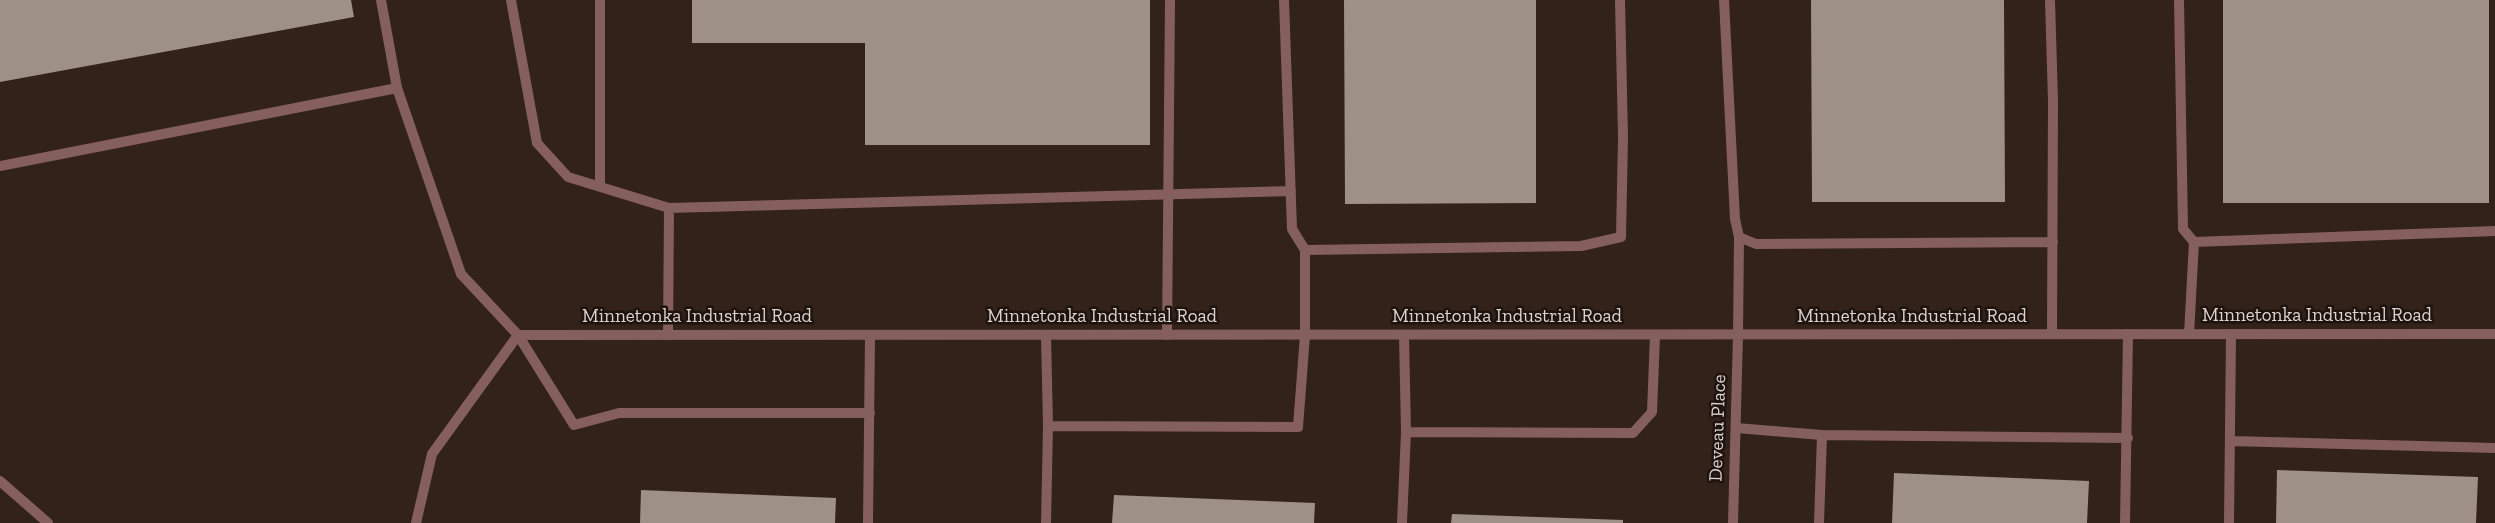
<!DOCTYPE html>
<style>
body{margin:0}
canvas{display:block;background:#281d17}
</style>
<canvas width="2495" height="523"></canvas>
<script>
const ctx = document.querySelector('canvas').getContext('2d');
ctx.lineJoin = 'round';
function fill(path, color) { ctx.fillStyle = color; ctx.fill(path, 'evenodd'); }
const poly = rows => new Path2D(rows.map(r => 'M' + r).join(''));
function trace(path, color, width, dash) { ctx.strokeStyle = color; ctx.lineWidth = width; ctx.lineCap = dash ? 'butt' : 'round'; ctx.setLineDash(dash || []); ctx.stroke(path); }
function label(font, color, halo, rows, align = 'center') {
  ctx.font = font + ' "Zilla Slab",serif'; ctx.lineWidth = 5; ctx.setLineDash([]); ctx.textBaseline = 'middle'; ctx.strokeStyle = halo; ctx.fillStyle = color; for (const [text, x, y, turn = 0] of rows) {
    ctx.save(); ctx.translate(x, y); ctx.rotate((+turn || 0) * Math.PI / 180); ctx.textAlign = isNaN(turn) ? turn : align; if (halo) ctx.strokeText(text, 0, 0); ctx.fillText(text, 0, 0); ctx.restore();
  }
}
fill(poly([
 [0,0,2495,0,2495,523,0,523]
]), '#332219');
fill(poly([
 [0,0,351,0,354,17,0,82],
 [692,0,1150,0,1150,145,865,145,865,43,692,43],
 [1344,0,1536,0,1536,203,1345,204],
 [1811,0,2004,0,2005,202,1812,202],
 [2223,0,2489,0,2489,203,2223,203],
 [2277,470,2478,477,2476,523,2276,523],
 [1894,473,2089,481,2087,523,1892,523],
 [641,490,836,498,835,523,640,523],
 [1114,495,1315,503,1314,523,1112,523],
 [1452,514,1623,520,1623,523,1451,523]
]), '#9e8f87');
trace(poly([
 [381,0,397,88],
 [511,0,537,143,568,177,669,208,1291,191],
 [600,0,600,186],
 [1724,0,1735,219,1739,237,1756,244,2053,242],
 [2050,0,2053,101,2052,334],
 [2179,0,2183,229,2194,242,2189,334],
 [0,166,397,88,461,274,518,335,574,425,619,413,870,413],
 [2194,242,2495,231],
 [1305,250,1581,246,1621,237,1623,137,1620,0],
 [668,335,669,208],
 [1046,335,1048,426,1298,427,1305,335,1305,250,1292,229,1284,0],
 [1167,335,1170,0],
 [1404,335,1406,432,1633,433,1652,412,1655,335],
 [1738,335,1739,237],
 [1736,428,1822,435,1819,523],
 [1822,435,2128,438],
 [2231,441,2495,448],
 [0,481,48,523],
 [416,523,432,454,518,335],
 [868,523,870,335],
 [1046,523,1048,426],
 [1402,523,1406,432],
 [2125,523,2128,334],
 [2229,523,2231,334]
]), '#855f5e', 10);
trace(poly([
 [518,335,2495,334],
 [1733,523,1738,335]
]), '#855f5e', 10);
label('19px', '#ddd4d0', '#1e130e', [
 ["Minnetonka Industrial Road",2317,316],
 ["Minnetonka Industrial Road",697,317],
 ["Minnetonka Industrial Road",1102,317],
 ["Minnetonka Industrial Road",1507,317],
 ["Minnetonka Industrial Road",1912,317],
 ["Deveau Place",1718,428,-88]
]);
</script>
